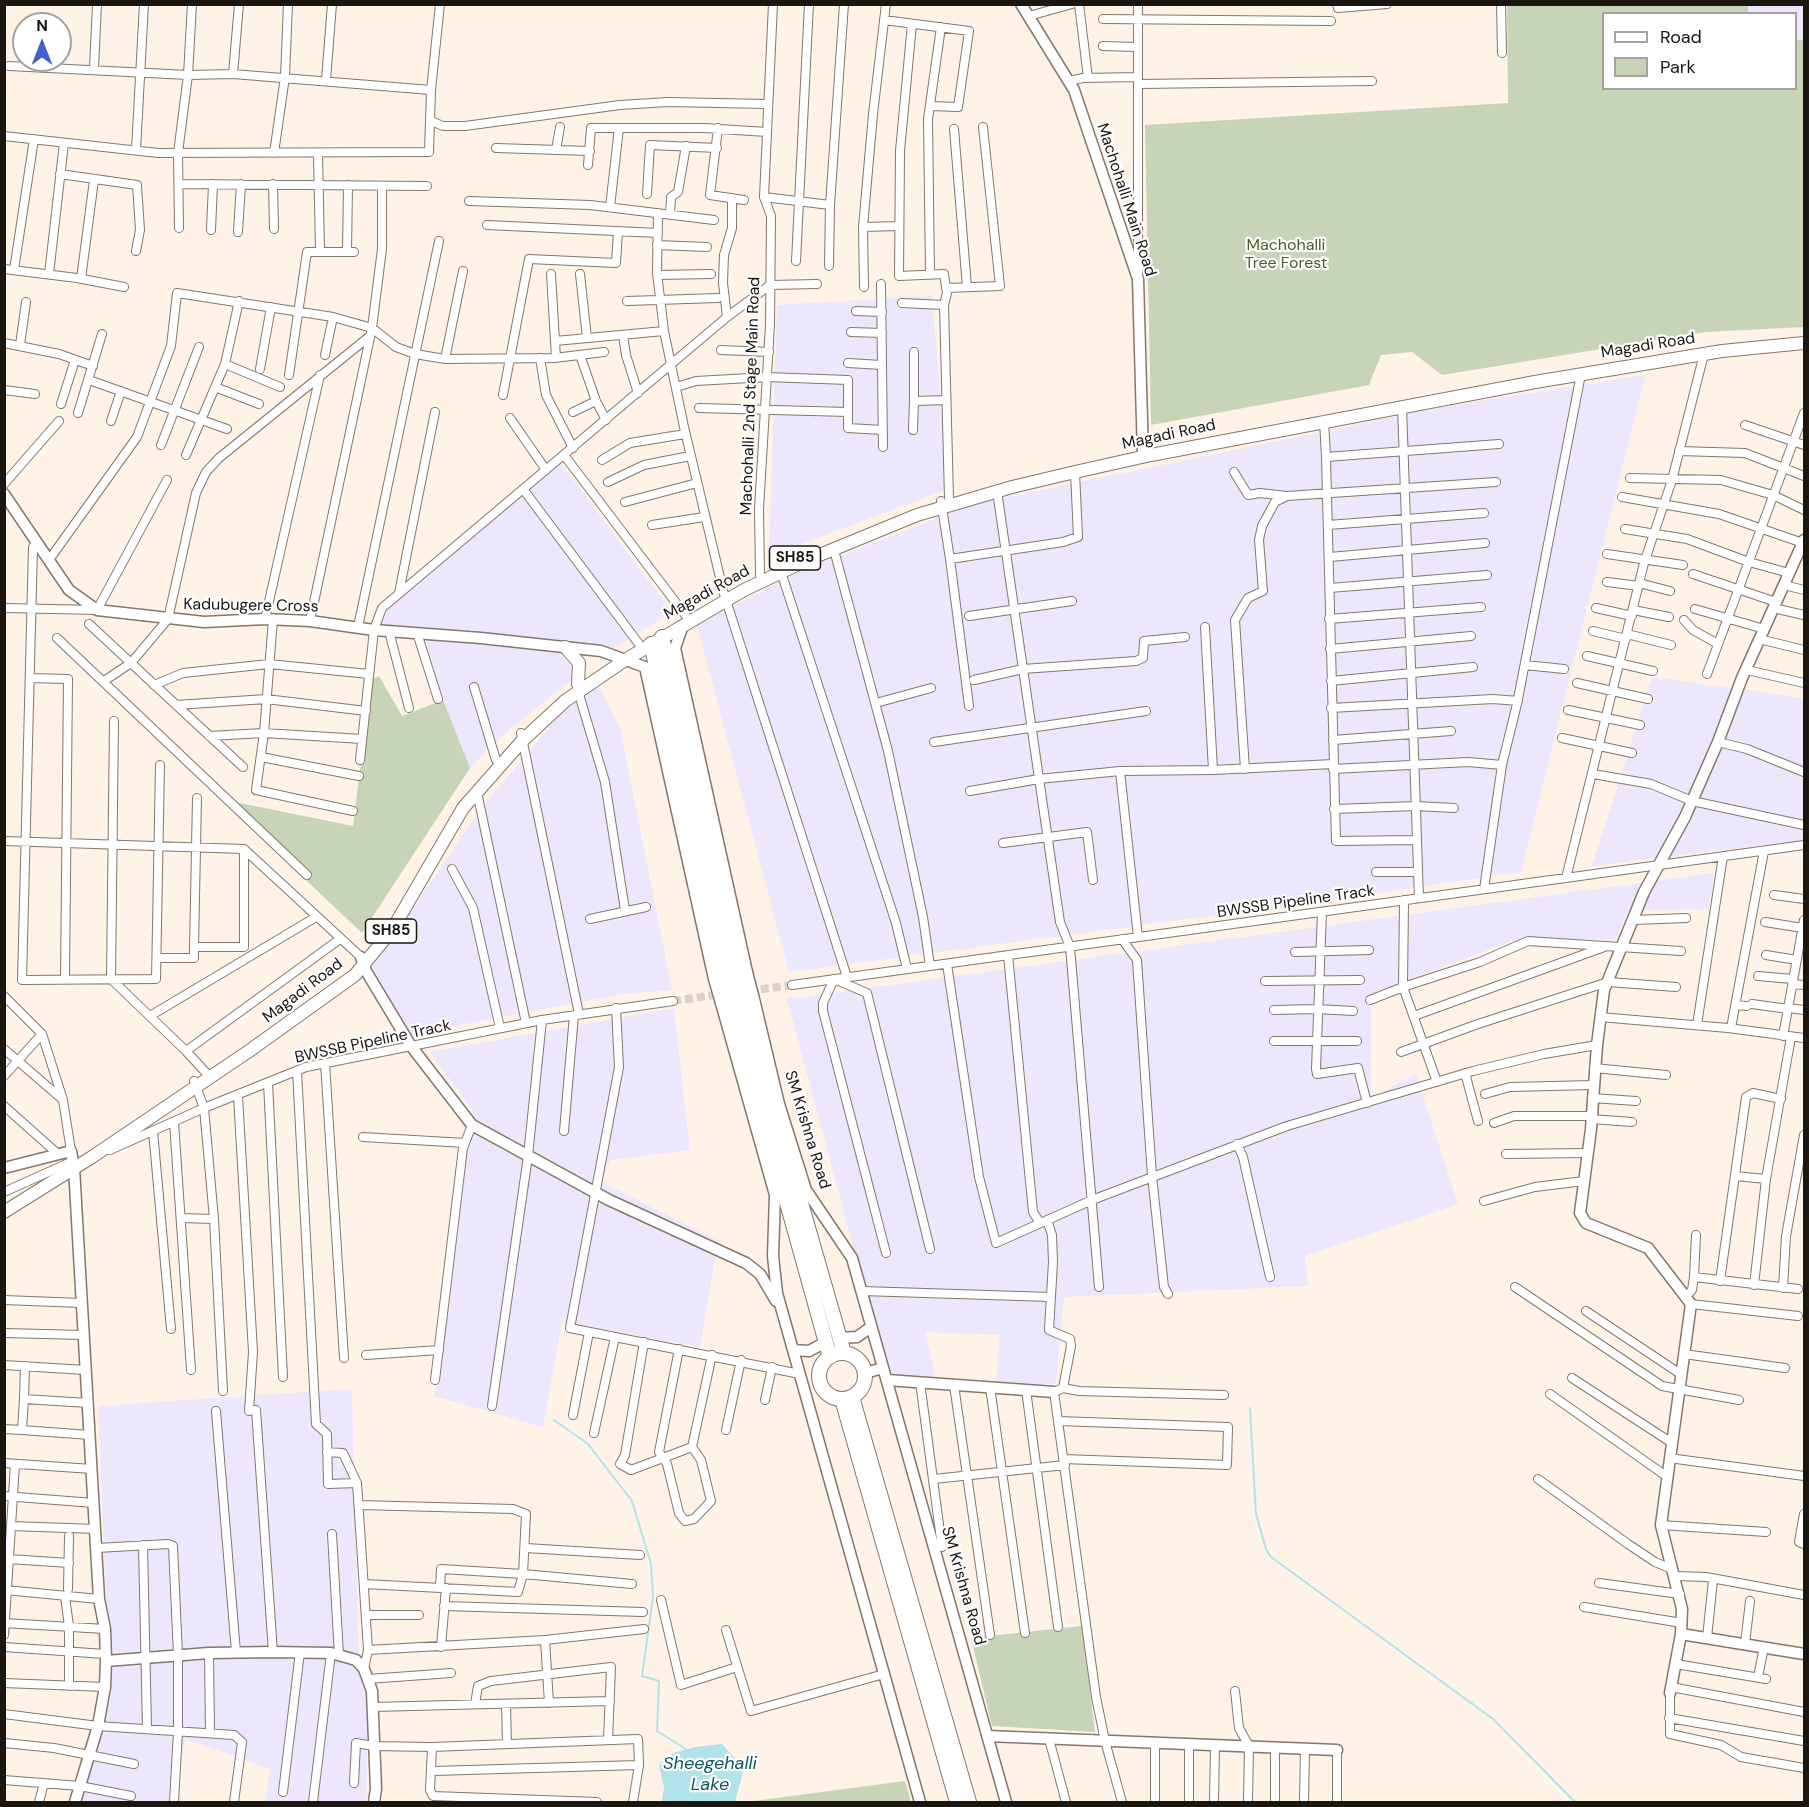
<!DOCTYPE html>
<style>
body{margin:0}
#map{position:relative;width:1809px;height:1807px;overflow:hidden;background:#fff2e7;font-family:"DM Sans",sans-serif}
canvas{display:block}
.frame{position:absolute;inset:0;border:6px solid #1c1611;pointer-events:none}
.legend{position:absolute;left:1602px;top:12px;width:195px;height:78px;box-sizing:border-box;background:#fff;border:2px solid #a4a2a0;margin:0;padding:8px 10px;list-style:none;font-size:18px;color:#1c1611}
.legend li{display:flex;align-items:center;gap:12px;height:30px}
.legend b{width:30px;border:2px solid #a4a2a0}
.north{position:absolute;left:12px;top:12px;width:60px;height:60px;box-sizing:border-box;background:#fff;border:2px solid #a4a2a0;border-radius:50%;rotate:0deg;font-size:16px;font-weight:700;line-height:24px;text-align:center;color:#1c1611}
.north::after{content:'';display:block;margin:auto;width:21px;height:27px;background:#465cd1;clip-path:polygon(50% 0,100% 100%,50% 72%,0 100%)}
</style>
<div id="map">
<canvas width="1809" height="1807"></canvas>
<div class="frame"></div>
<ul class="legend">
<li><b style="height:8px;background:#fff"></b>Road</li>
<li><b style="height:16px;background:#c7d4b7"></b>Park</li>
</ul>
<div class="north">N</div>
</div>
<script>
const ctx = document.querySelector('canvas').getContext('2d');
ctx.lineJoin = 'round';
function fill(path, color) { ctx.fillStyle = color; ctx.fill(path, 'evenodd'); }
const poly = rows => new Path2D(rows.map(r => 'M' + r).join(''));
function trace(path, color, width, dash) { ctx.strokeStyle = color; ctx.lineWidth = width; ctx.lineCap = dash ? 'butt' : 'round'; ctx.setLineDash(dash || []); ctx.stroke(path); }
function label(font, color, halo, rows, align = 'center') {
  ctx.font = font + ' "DM Sans",sans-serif'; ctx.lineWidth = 4.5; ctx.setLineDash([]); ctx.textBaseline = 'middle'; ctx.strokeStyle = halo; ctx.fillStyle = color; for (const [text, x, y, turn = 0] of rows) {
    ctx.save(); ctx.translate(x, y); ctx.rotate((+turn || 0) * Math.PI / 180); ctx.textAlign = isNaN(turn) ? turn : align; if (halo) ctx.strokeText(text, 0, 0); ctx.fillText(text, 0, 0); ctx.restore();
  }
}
fill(poly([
 [1748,5,1804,5,1804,40,1796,40,1796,14,1748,14],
 [932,296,948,489,769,556,777,305],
 [1645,375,1521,872,1331,900,789,972,697,625,803,570,974,504,1436,408],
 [560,462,672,612,614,648,381,624,389,607],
 [425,639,555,649,579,674,511,728,470,768,443,700],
 [1652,677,1804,698,1804,840,1592,866],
 [599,686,620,728,672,990,623,994,412,1034,370,971,480,810,562,712],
 [1714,873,1709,909,1628,910,1616,939,1512,941,1371,994,1371,1098,1416,1074,1458,1204,1305,1256,1308,1286,1064,1297,1056,1384,996,1382,1000,1335,925,1332,936,1378,892,1374,863,1283,787,999],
 [674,1008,690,1150,610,1160,602,1182,718,1241,700,1347,562,1322,543,1427,434,1396,473,1111,430,1052],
 [352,1389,359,1667,368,1701,366,1802,265,1802,270,1769,185,1739,175,1802,79,1802,110,1685,98,1406]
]), '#ece7fd');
fill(poly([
 [1507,5,1748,5,1748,13,1604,14,1604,88,1796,88,1796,40,1804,40,1804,327,1705,332,1442,375,1412,352,1381,355,1369,385,1151,425,1145,125,1508,103],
 [379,676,402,716,443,700,470,768,362,933,220,799,353,826,371,680],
 [1082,1626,1095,1732,992,1726,971,1638],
 [905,1781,911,1802,746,1802]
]), '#c7d4b7');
fill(poly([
 [722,1744,744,1768,735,1802,662,1802,664,1788,659,1765,673,1753,695,1747]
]), '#b1e3ea');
trace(poly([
 [1250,1408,1256,1514,1266,1549,1271,1557,1493,1719,1575,1802],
 [554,1420,588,1444,632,1501,651,1564,653,1597,642,1676,659,1681,657,1731,689,1751]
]), '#b1e3ea', 2);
trace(poly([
 [749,991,792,985],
 [673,1001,722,994]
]), '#ddd1c7', 8, [8, 4]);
const street = poly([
 [1079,4,1088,78],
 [1138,4,1138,273],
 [1337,4,1338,8,1387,4],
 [1501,4,1502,53],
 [1029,16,1072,4],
 [1103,19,1331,21],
 [884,20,969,31,958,107,930,106],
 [912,24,900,151,899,276,944,274,947,293,944,305,949,498],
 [1103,46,1138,47],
 [9,66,188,75,233,74,431,90],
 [94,68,97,4],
 [233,74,239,4],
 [326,80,332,4],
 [1069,81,1083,78,1138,77],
 [1138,84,1372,81],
 [431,121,443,126,465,126,620,105,668,102,768,104],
 [718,128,710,195,744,200],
 [954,129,967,287],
 [4,136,158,153,429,152,431,90,440,4],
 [496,148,590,151],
 [136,150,144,4],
 [556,150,560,127],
 [274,153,285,77,288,4],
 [318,154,320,250],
 [588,165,591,128,704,128,767,132],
 [60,174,137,185,140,230,136,251],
 [180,184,427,186],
 [273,184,274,229],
 [647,194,650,145,717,148],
 [764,197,830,205],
 [469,201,590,205,714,220],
 [610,207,619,128],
 [658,213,657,273,664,331,684,427,724,594],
 [670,215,671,197,678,192,686,146],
 [487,225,658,233],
 [863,227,899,226],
 [179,228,178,153,188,75,192,4],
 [211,230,213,184],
 [238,232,241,184],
 [657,245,707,247],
 [347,252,348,185],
 [796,261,809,4],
 [829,266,830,205,844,4],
 [4,269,77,278,124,287],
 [14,270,34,139],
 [49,274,64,143],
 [551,274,556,358],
 [580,274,587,338],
 [657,275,711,274],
 [930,275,928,119,941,27],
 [81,279,94,180],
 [881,284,883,447],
 [864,287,863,227,873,114,886,4],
 [946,288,1000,286,983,127],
 [627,301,718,298],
 [902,303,944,305],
 [856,311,882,312],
 [727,317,723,283,724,255,732,228,732,198],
 [851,332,882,333],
 [623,335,626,355,638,393],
 [555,341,664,331],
 [4,343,59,354,93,366],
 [20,345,26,302],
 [721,350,769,352],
 [914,352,914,401,946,400],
 [325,355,333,317],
 [580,355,596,401,606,420],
 [540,358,546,395,573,448],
 [445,359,463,271],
 [848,363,882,365],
 [225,364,280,387],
 [260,369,271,307],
 [289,375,307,252,354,252],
 [89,380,227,429],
 [215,387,259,404],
 [676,387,696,381,767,377,848,380,848,428,882,430],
 [4,390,35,394],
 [503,395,529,259,616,263,618,231],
 [61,404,75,360],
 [1402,406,1419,898],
 [699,408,848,412],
 [573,412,596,401],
 [78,413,102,334],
 [510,418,546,470],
 [111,421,121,391],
 [1324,421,1326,457],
 [1745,425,1804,445],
 [913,430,914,401],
 [161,445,199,347],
 [1679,451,1745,453,1804,476],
 [186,455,225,364,239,301],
 [564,455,686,616],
 [602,460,630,443,685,434],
 [1234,472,1248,495,1260,493,1287,496,1275,502,1262,526,1259,540,1263,591,1248,598,1235,620,1245,769],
 [1630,478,1721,480,1773,495,1804,510],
 [608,482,644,465,690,456],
 [4,484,59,421],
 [523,489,639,644],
 [997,491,1060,922,1070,947,1099,1287],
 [1287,496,1496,482],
 [1622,497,1719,514,1803,543],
 [941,501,950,559,1063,542,1078,537,1075,472],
 [625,502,697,483],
 [652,525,704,517],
 [1328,525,1484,513],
 [1625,529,1687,539,1749,562,1789,573],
 [33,547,22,980,156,979,160,765],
 [834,550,888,751,923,917,930,966],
 [1607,554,1683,565],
 [1330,557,1485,543],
 [950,559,969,706],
 [49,560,137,437,171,346,177,293,333,317,372,328,396,347,415,354,445,359,554,358,604,352],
 [781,572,896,923,907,969],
 [1693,574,1776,602],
 [760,575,759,509,770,325,771,216,764,197,773,4],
 [1607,582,1639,586],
 [1639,583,1670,591],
 [1784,585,1804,590],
 [1330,588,1487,575],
 [399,593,435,412],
 [726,600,847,977],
 [4,608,97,610,167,480],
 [1596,608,1632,616],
 [1773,608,1804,615],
 [1695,609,1764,629],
 [1633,610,1669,617],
 [969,616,1072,601],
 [265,619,320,375],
 [273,619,264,733,362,739],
 [1329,619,1481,607],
 [1684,620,1693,630,1718,644],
 [310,621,372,328,382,249,382,186],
 [89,624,243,767],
 [358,627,439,241],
 [389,631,409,708],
 [1593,631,1626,639],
 [417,633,438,699],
 [1627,634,1671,645],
 [57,638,307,875],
 [1759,639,1804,650],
 [1330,649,1471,636],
 [1587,656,1653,671],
 [1525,665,1564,669],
 [1747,670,1804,683],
 [1707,674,1804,413],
 [30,678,68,679,65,979],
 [974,680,1023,669,1136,661,1143,658,1144,641,1185,637],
 [104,681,131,663,168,619,196,493,206,472,219,458,370,336],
 [1331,681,1473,667],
 [1577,683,1648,699],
 [154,685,183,673,269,664,369,674],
 [474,687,496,760],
 [578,691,605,782,625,910],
 [876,703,931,688],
 [176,705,266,699,366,711],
 [1331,708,1493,699,1518,701],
 [1568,710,1640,725],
 [114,721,111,979,186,1051,210,1077],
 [521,733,579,1014],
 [209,736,264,733,256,790,353,811],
 [1562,738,1632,753],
 [1333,740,1451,731],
 [934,742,1146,711],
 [1718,742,1747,749,1804,772],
 [261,757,359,776],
 [360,760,374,630,382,608,727,317,770,285,817,284],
 [1333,769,1468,762,1502,765],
 [1213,770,1333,764],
 [1120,771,1213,770,1205,627],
 [1593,774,1651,784,1692,801,1804,825],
 [970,791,1039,779,1120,771,1138,937],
 [477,792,526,1023],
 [1334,809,1416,806,1454,808],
 [1417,840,1336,841,1326,457,1499,444],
 [4,841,244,849,361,957],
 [1003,843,1087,832,1093,880],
 [452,869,473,908,500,1028],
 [1376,872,1418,872],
 [1566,878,1644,563,1672,480,1704,354],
 [1484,889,1502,765,1517,704,1581,374],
 [1774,895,1804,899],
 [1404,900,1403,987,1437,1082],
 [1322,912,1316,1069,1317,1074,1358,1068,1367,1103],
 [590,919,646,907],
 [1634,920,1686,918],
 [1765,922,1803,928],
 [1122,939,1137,960,1152,1176,1164,1287,1168,1294],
 [194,947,197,798],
 [1295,952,1369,950],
 [1008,955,1033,1212,1040,1223],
 [1766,955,1797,960],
 [157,958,194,958,194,947,244,947,244,849],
 [947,964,979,1177,996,1243,1092,1200,1287,1126,1473,1071,1544,1054,1597,1045],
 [1758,976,1793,979],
 [1265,981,1360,980],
 [1793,984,1804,985],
 [792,985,1804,845],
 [4,996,42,1034,63,1100,71,1151],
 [1370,1000,1403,987,1480,962,1528,941,1681,951],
 [1752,1004,1788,1009],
 [1736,1005,1747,1006],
 [616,1008,619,1067,570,1328,800,1374],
 [1788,1008,1804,1010],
 [1274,1010,1317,1009,1353,1011],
 [150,1016,316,917],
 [1414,1016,1607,946],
 [1600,1017,1728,1028,1804,1038],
 [1697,1025,1723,856],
 [1731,1028,1764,851],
 [1783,1036,1804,920],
 [1274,1041,1357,1041],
 [4,1049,62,1099],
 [186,1051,340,939],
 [1401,1052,1478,1024,1608,982,1676,987],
 [325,1063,344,1358],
 [1594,1068,1666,1075],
 [297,1071,316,1424,327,1434,328,1484,357,1483],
 [1465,1073,1478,1121],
 [4,1076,42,1034],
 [194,1081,204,1108,214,1219,223,1391],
 [268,1083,283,1377],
 [1485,1094,1510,1087,1593,1085],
 [238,1096,253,1352,249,1411],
 [1592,1098,1636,1101],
 [4,1106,58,1154],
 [1591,1119,1632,1122],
 [174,1122,191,1370],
 [1494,1123,1514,1116,1591,1116],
 [153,1131,171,1329],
 [564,1131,574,1015],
 [363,1137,465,1143],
 [1237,1144,1243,1157,1270,1277],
 [110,1150,204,1108,306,1067,542,1020,673,1001],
 [1506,1154,1587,1153],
 [1735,1176,1766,1179],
 [4,1192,73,1161],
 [1484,1201,1535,1187,1584,1181],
 [181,1218,214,1219],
 [1047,1220,1052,1235,1053,1262,1049,1330,1070,1339,1071,1346,1063,1388,1054,1392,1096,1697,1105,1741,1122,1802],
 [886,1253,823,1011,823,1003,834,979,867,993,930,1249],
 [1694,1277,1798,1289],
 [1720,1281,1746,1097,1753,1093,1781,1099],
 [1754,1285,1766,1179,1791,1037],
 [1515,1287,1662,1386,1739,1400],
 [1783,1288,1786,1236,1804,1135],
 [862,1291,1051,1297],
 [1686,1296,1692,1290,1694,1277,1696,1235],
 [4,1300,81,1303],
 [1691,1304,1798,1316],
 [1586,1311,1682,1375],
 [4,1333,83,1335],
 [644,1342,625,1455,620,1464,631,1470,692,1447],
 [679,1349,659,1452,667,1464,679,1513,685,1521,694,1519,711,1501,701,1460,692,1447,712,1355],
 [1684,1354,1785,1368],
 [366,1355,439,1350],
 [4,1365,85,1370],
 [1572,1378,1672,1443],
 [435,1380,463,1148,472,1125],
 [920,1382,942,1547],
 [954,1385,990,1635],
 [990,1387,1025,1633],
 [1063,1388,1079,1391,1224,1395],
 [1026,1390,1058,1627],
 [1550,1394,1666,1476],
 [24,1399,25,1366],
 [765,1400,772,1367],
 [88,1403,24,1399,22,1430,90,1435],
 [492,1406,528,1156,542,1020],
 [256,1410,273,1652],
 [216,1411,236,1652],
 [573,1415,589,1332],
 [1058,1421,1228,1427,1227,1465,1064,1459],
 [4,1429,22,1430],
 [726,1430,741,1360],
 [594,1433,615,1337],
 [327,1452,343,1453,357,1483,368,1650,364,1669],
 [1669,1458,1804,1476],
 [4,1463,92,1469],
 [934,1479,1065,1465],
 [1538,1479,1628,1544,1655,1562,1672,1569],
 [4,1496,94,1503],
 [359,1505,513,1509,526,1514,523,1574,441,1569,440,1588],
 [1804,1514,1799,1542,1804,1544],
 [1661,1525,1766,1532],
 [11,1526,96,1529],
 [332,1534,339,1655],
 [143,1545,147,1728],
 [97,1548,168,1544,173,1546,178,1655,178,1731,174,1802],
 [526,1548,640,1555],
 [9,1559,69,1563],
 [1675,1576,1706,1577,1804,1595],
 [1599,1583,1680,1594],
 [364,1584,518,1592,523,1574,632,1584],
 [68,1589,69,1536],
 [5,1590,99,1599],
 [65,1597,69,1626,69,1686],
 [661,1600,681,1685,737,1667],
 [444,1606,643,1612],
 [1584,1607,1682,1623],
 [366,1615,419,1615],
 [4,1623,105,1629],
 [726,1630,751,1711,884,1674],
 [4,1635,15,1464],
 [1707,1638,1713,1580],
 [545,1640,549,1703],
 [1745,1644,1750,1601],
 [4,1647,105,1654],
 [441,1647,446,1588],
 [368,1650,545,1640,644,1629],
 [209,1653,210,1733],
 [1676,1664,1766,1679],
 [1758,1677,1764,1647],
 [368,1679,451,1673],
 [4,1683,105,1687],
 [1671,1687,1804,1712],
 [1235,1691,1239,1728,1249,1746,1248,1802],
 [1670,1693,1670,1734,1721,1745,1741,1757,1804,1768],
 [475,1704,478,1686,491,1681,611,1667,608,1740],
 [506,1704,507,1744],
 [372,1707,610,1701],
 [4,1714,98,1726,234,1735,242,1742,234,1802],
 [1669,1718,1804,1741],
 [1049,1739,1066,1802],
 [4,1743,54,1748,134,1764],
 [1189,1744,1189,1802],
 [432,1747,430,1790,433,1796,597,1802],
 [1275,1747,1275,1802],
 [1337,1750,1337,1802],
 [433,1771,639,1765],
 [4,1780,80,1786,131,1796],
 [354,1783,356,1743,374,1746,432,1747,638,1739,639,1765,633,1802],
 [283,1792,300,1652],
 [39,1802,44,1783],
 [313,1802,331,1653],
 [1155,1802,1155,1743],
 [1214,1802,1215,1745],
 [1304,1802,1305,1748]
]);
const secondary = poly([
 [1021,4,1074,90,1138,279,1143,457],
 [4,494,69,590,97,610,204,622,265,619,310,621,374,630,481,638,601,651,645,667,714,979],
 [683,625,675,648,747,972],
 [361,957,366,971,411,1046,472,1125,609,1200,746,1263,760,1274,776,1301],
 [754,999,779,1104,806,1190,852,1258,1006,1802],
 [721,1003,775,1195,773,1256,777,1293,920,1802],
 [4,1168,71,1151,74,1168,99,1599,105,1629,106,1661,105,1687,98,1726,75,1802],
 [839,1338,857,1337,871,1327],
 [793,1350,809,1351,826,1342],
 [865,1373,883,1368],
 [887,1380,1054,1392],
 [1681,1634,1804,1654],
 [106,1661,209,1653,273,1652,331,1653,356,1660,364,1669,372,1691,376,1789,374,1802],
 [1670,1693,1681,1634,1682,1609,1661,1525,1691,1304,1648,1248,1586,1223,1580,1213,1591,1129,1597,1045,1604,990,1644,892,1685,817,1718,742,1742,678,1804,540],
 [987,1736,1337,1750]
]);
const primary = poly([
 [565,647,579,663,578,684],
 [4,1212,92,1157,249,1051,355,975,392,930,463,808,523,740,565,701,625,660,744,590,805,561,917,515,1012,487,1075,472,1151,455,1535,382,1722,351,1804,343]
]);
const highway = poly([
 [662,637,737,975],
 [651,644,725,977],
 [743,1001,844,1353],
 [731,1002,830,1357],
 '819 1376a23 23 0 1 1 46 0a23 23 0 1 1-46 0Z',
 [852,1397,969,1802],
 [842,1399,957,1802]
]);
trace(street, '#85776a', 10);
trace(secondary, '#85776a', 13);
trace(primary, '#85776a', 14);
trace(highway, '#85776a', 16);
trace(street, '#fff', 8);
trace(secondary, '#fff', 10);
trace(primary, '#fff', 12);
trace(highway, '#fff', 14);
const secondaryBridge = poly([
 [747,972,754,999],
 [714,979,721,1003]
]);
const highwayBridge = poly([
 [737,975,743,1001],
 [725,977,731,1002]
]);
trace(secondaryBridge, '#85776a', 13, []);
trace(highwayBridge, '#85776a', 16, []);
trace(secondaryBridge, '#fff', 10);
trace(highwayBridge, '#fff', 14);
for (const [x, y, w] of [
 [795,558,51],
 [391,931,51]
]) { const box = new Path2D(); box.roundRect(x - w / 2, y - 12, w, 24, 4.5); ctx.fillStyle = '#fff'; ctx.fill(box); trace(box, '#1c1611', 1.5); }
label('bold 15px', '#1c1611', null, [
 ["SH85",795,558],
 ["SH85",391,931]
]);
label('16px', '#1c1611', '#fff', [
 ["Machohalli Main Road",1126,200,72],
 ["Magadi Road",1648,346,-9],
 ["Machohalli 2nd Stage Main Road",751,396,-88],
 ["Magadi Road",1169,435,-12],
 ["Magadi Road",707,593,-29],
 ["Kadubugere Cross",251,606,1],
 ["BWSSB Pipeline Track",1296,902,-8],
 ["Magadi Road",303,991,-37],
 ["BWSSB Pipeline Track",373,1042,-12],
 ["SM Krishna Road",807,1130,73],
 ["SM Krishna Road",963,1586,74]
]);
label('16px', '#485c27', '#fff', [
 ["Machohalli",1286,246],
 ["Tree Forest",1286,264]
]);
label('italic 18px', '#0f555e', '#fff', [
 ["Sheegehalli",710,1764],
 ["Lake",710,1785]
]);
</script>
